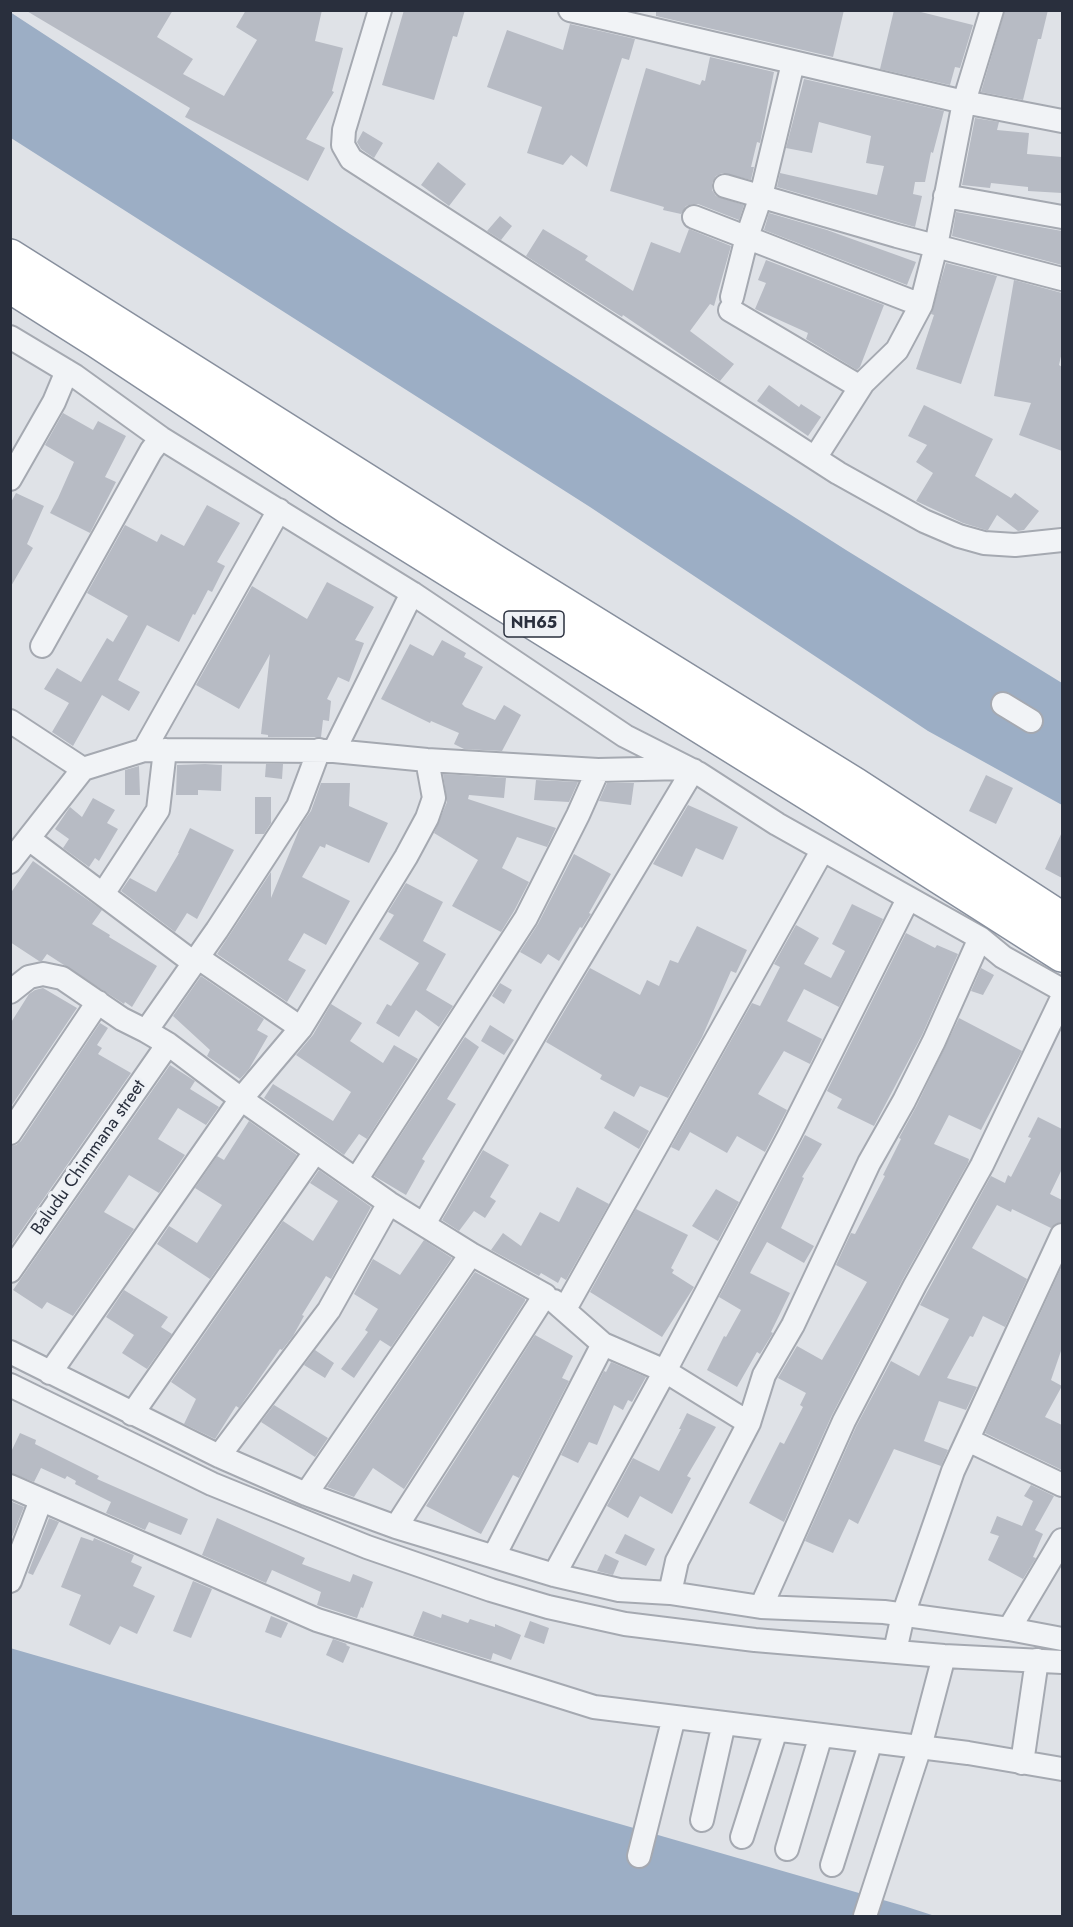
<!DOCTYPE html>
<style>
body{margin:0}
#map{position:relative;width:1073px;height:1927px;overflow:hidden;background:#dfe2e7;font-family:Jost,sans-serif}
canvas{display:block}
.frame{position:absolute;inset:0;border:12px solid #292f3d;pointer-events:none}
</style>
<div id="map">
<canvas width="1073" height="1927"></canvas>
<div class="frame"></div>
</div>
<script>
const ctx = document.querySelector('canvas').getContext('2d');
ctx.lineJoin = 'round';
function fill(path, color) { ctx.fillStyle = color; ctx.fill(path, 'evenodd'); }
const poly = rows => new Path2D(rows.map(r => 'M' + r).join(''));
function trace(path, color, width, dash) { ctx.strokeStyle = color; ctx.lineWidth = width; ctx.lineCap = dash ? 'butt' : 'round'; ctx.setLineDash(dash || []); ctx.stroke(path); }
function label(font, color, halo, rows, align = 'center') {
  ctx.font = font + ' Jost,sans-serif'; ctx.lineWidth = 6; ctx.setLineDash([]); ctx.textBaseline = 'middle'; ctx.strokeStyle = halo; ctx.fillStyle = color; for (const [text, x, y, turn = 0] of rows) {
    ctx.save(); ctx.translate(x, y); ctx.rotate((+turn || 0) * Math.PI / 180); ctx.textAlign = isNaN(turn) ? turn : align; if (halo) ctx.strokeText(text, 0, 0); ctx.fillText(text, 0, 0); ctx.restore();
  }
}
fill(poly([
 [10,12,350,234,846,550,1062,683,1062,805,928,731,590,507,11,138],
 [10,1648,904,1906,935,1916,11,1916]
]), '#9caec5');
fill(poly([
 [25,10,173,10,157,37,193,59,183,74,224,96,257,40,236,27,246,10,322,10,315,41,343,48,332,91,334,92,306,139,325,148,308,181,185,117,190,108],
 [404,10,465,10,457,37,453,36,434,100,382,85],
 [656,10,844,10,833,57,656,16],
 [894,10,913,10,973,25,960,68,955,67,950,85,880,69],
 [1005,10,1048,10,1041,39,1038,39,1023,100,981,92],
 [570,24,635,39,629,60,622,58,587,167,571,155,563,165,527,153,542,107,487,87,507,30,563,50],
 [710,57,774,72,760,143,757,142,751,167,754,167,751,180,722,173,716,176,712,183,712,190,716,196,744,205,739,220,698,204,693,204,686,206,681,214,663,210,664,207,610,191,646,68,700,85,702,80,705,81],
 [804,79,944,111,933,153,931,152,925,182,915,182,913,194,922,196,915,227,777,187,780,173,877,195,884,166,866,163,871,136,819,122,812,153,786,148],
 [975,118,999,122,997,130,1029,133,1027,154,1062,157,1062,193,1028,191,1028,187,991,183,990,188,962,185],
 [363,131,383,143,374,158,361,149,357,142],
 [438,162,466,184,449,206,421,185],
 [956,212,1062,231,1062,265,952,236],
 [769,213,827,230,916,262,907,285,764,230],
 [500,216,512,226,501,240,487,231],
 [543,229,588,256,585,260,633,291,651,242,680,253,689,229,731,246,714,306,710,304,690,331,734,364,720,381,623,315,622,317,526,256],
 [766,260,884,305,860,367,857,370,806,339,808,333,755,309,766,283,758,280],
 [946,263,997,276,961,384,916,369,934,315,931,314],
 [1014,280,1062,293,1062,352,1059,365,1062,367,1062,451,1019,435,1031,403,994,396],
 [769,385,799,407,801,404,821,417,808,436,757,401],
 [924,405,993,439,975,476,1011,498,1015,493,1039,511,1024,530,1018,531,997,515,988,530,986,530,963,523,916,501,933,473,916,462,927,445,908,436],
 [63,413,93,430,98,421,126,436,105,477,116,482,90,533,50,513,58,498,74,462,45,445],
 [16,493,44,506,27,544,33,548,10,588,10,504],
 [207,505,240,523,217,562,225,566,212,592,208,590,195,615,193,614,179,642,147,625,118,680,140,692,129,711,102,695,73,746,52,732,69,703,44,689,57,668,81,682,107,638,113,642,128,616,87,593,125,525,157,542,161,534,184,546],
 [327,582,374,607,355,640,364,643,349,682,338,677,327,699,331,701,329,721,323,720,321,737,268,737,268,735,261,734,270,654,239,709,196,685,252,586,307,619],
 [442,640,466,653,464,657,483,667,462,704,465,707,495,720,504,705,521,715,502,751,464,749,454,744,459,733,431,721,430,723,381,699,410,644,433,656],
 [205,764,222,765,221,791,198,790,198,795,176,795,177,765],
 [266,764,283,764,282,779,265,777],
 [139,766,140,795,125,795,125,770],
 [443,774,506,778,504,798,469,795,468,799,556,828,547,847,517,837,502,868,529,882,514,911,501,932,452,906,478,860,434,833,447,802],
 [986,775,1013,788,996,824,969,811],
 [536,780,578,782,569,802,534,800],
 [321,783,350,783,349,806,388,823,369,863,326,844,325,848,320,846,302,877,350,901,326,945,304,933,288,960,306,970,287,1002,217,954,271,872,271,898,301,825,311,811],
 [607,783,634,783,631,805,599,801],
 [255,797,271,797,271,823,264,834,255,834],
 [93,798,115,810,107,823,118,829,99,861,95,858,89,867,63,848,69,839,55,829,70,807,82,817],
 [688,805,738,827,723,860,696,848,682,877,653,864],
 [190,828,234,850,197,919,187,913,175,932,121,891,130,878,156,892,179,853,178,853],
 [1062,832,1062,878,1045,869],
 [574,854,611,874,589,913,591,914,582,928,580,927,559,961,548,954,541,964,520,952,538,924],
 [33,861,102,910,92,924,110,935,109,937,157,966,132,1007,125,1002,124,1004,47,954,42,961,39,961,10,942,10,894],
 [406,883,443,902,423,941,446,954,426,990,453,1006,439,1027,416,1010,399,1037,376,1023,387,1004,391,1006,419,963,379,939,394,915,388,912],
 [852,904,883,919,839,1007,804,989,787,1021,822,1039,810,1064,784,1051,758,1094,787,1110,765,1152,737,1136,727,1153,690,1132,679,1151,671,1147,752,1003,760,1006,780,967,774,964,796,925,819,938,804,964,831,978,845,951,832,944],
 [697,926,747,950,736,973,731,971,702,1037,668,1098,640,1086,634,1097,600,1079,602,1075,546,1042,590,968,640,995,647,980,659,986,670,960,678,963],
 [906,933,935,948,937,945,958,954,922,1035,874,1126,837,1108,842,1099,827,1091],
 [981,968,994,975,983,995,971,991],
 [201,976,264,1019,257,1030,268,1036,249,1069,240,1079,207,1056,210,1050,173,1016],
 [500,983,512,990,504,1004,492,996],
 [43,988,77,1008,10,1108,10,1024,29,994,35,990],
 [331,1004,362,1023,350,1041,383,1063,394,1045,418,1059,367,1139,359,1134,344,1155,264,1098,273,1084,333,1121,351,1092,296,1055,313,1035],
 [959,1018,1022,1051,981,1130,949,1115,934,1144,969,1159,968,1163,903,1279,832,1415,784,1522,749,1503,780,1442,784,1444,803,1407,800,1405,806,1393,778,1378,797,1346,822,1360,867,1282,836,1265,851,1233,855,1234,885,1176,883,1175,901,1139,899,1138,916,1107],
 [100,1023,108,1028,97,1045,102,1048,98,1054,131,1073,10,1247,10,1146,16,1145,21,1141],
 [490,1025,514,1040,504,1055,481,1041],
 [465,1037,479,1047,447,1099,456,1104,422,1159,425,1161,406,1195,374,1176],
 [170,1065,195,1081,190,1089,219,1107,206,1125,178,1108,158,1139,185,1155,159,1193,129,1175,104,1212,134,1229,73,1316,47,1302,42,1309,13,1290],
 [614,1111,649,1131,639,1149,604,1128],
 [1038,1117,1062,1129,1062,1169,1050,1194,1062,1200,1062,1222,1055,1224,1051,1228,1012,1209,1011,1212,997,1205,972,1248,1027,1279,1005,1327,983,1316,973,1337,970,1336,947,1378,977,1387,966,1410,939,1401,924,1441,948,1450,941,1466,894,1449,858,1524,849,1519,833,1553,805,1541,856,1427,891,1361,919,1376,949,1319,920,1305,991,1176,1005,1183,1008,1175,1011,1177,1031,1138,1028,1137],
 [249,1121,297,1155,210,1279,157,1244,169,1226,197,1243,222,1205,195,1188,217,1156,224,1160],
 [805,1135,822,1144,802,1177,804,1178,781,1228,814,1246,804,1263,767,1242,752,1269,750,1273,790,1293,771,1332,773,1333,760,1354,757,1352,737,1387,707,1370,724,1336,726,1337,741,1310,719,1297],
 [483,1150,509,1165,490,1197,496,1201,485,1218,474,1211,459,1231,442,1220],
 [319,1170,371,1207,331,1279,326,1276,302,1315,304,1316,293,1336,282,1350,280,1349,239,1408,236,1406,215,1439,184,1424,196,1399,171,1382,283,1221,313,1241,338,1201,310,1183],
 [577,1187,609,1204,566,1280,561,1277,558,1283,541,1273,539,1276,491,1250,503,1233,521,1246,540,1212,559,1222],
 [716,1189,739,1202,718,1241,692,1226],
 [636,1209,688,1235,671,1268,674,1270,672,1273,694,1287,662,1337,590,1292],
 [424,1240,452,1258,391,1347,380,1340,354,1378,341,1369,368,1332,365,1330,378,1309,354,1294,373,1259,400,1275],
 [1062,1266,1062,1348,1051,1380,1062,1386,1045,1417,1062,1425,1062,1470,985,1433],
 [475,1272,525,1299,525,1301,404,1489,373,1468,354,1497,327,1487],
 [124,1290,168,1317,161,1327,172,1334,147,1369,122,1353,134,1335,106,1317],
 [535,1335,573,1356,562,1378,569,1381,519,1478,513,1475,481,1534,426,1506],
 [315,1350,334,1363,325,1378,304,1365],
 [611,1362,646,1377,632,1402,628,1400,623,1410,614,1405,597,1445,589,1442,578,1463,561,1455,604,1371,606,1372],
 [274,1405,328,1438,315,1457,261,1422],
 [687,1413,716,1427,687,1476,691,1478,672,1514,640,1496,628,1518,607,1506,633,1458,659,1471,681,1429,679,1429],
 [20,1433,36,1440,35,1444,99,1476,97,1479,188,1519,181,1535,149,1522,145,1530,106,1513,111,1502,75,1484,76,1481,67,1476,65,1479,41,1468,34,1482,10,1473,10,1454],
 [1031,1485,1054,1496,1035,1530,1043,1534,1033,1557,1036,1558,1023,1579,988,1560,999,1536,990,1533,997,1516,1022,1526,1033,1501,1024,1496],
 [10,1501,24,1507,10,1542],
 [49,1518,59,1522,33,1575,28,1573],
 [217,1518,305,1558,302,1564,350,1582,353,1574,373,1582,363,1608,361,1607,357,1618,317,1605,321,1592,272,1570,266,1583,202,1555],
 [625,1534,655,1549,646,1566,615,1553],
 [81,1537,93,1541,94,1538,134,1555,131,1562,142,1567,133,1586,155,1596,137,1634,120,1626,110,1645,69,1625,81,1595,61,1587],
 [605,1554,619,1561,613,1575,597,1571],
 [193,1581,212,1589,191,1638,173,1631],
 [423,1611,441,1618,442,1614,468,1623,470,1619,495,1627,495,1624,521,1635,511,1660,493,1653,491,1660,413,1636],
 [271,1616,288,1623,281,1638,265,1632],
 [530,1621,549,1628,544,1644,524,1637],
 [333,1639,347,1644,346,1645,350,1647,343,1663,326,1655]
]), '#b7bbc4');
const minor = poly([
 [380,10,344,130,343,145,351,159,838,473,924,521,959,536,984,543,1015,545,1062,540],
 [570,10,964,102,1062,121],
 [725,186,897,236,1062,279],
 [945,196,1062,217],
 [694,217,921,305],
 [732,297,747,237,761,196,793,63],
 [730,310,860,387],
 [10,337,75,376,161,438,412,593,625,736,698,773,777,824,980,938,1003,957,1062,990],
 [815,458,863,383,897,350,921,305,936,246,964,102,992,10],
 [10,479,54,402,67,371],
 [42,646,151,451,161,438],
 [1003,704,1031,721],
 [10,721,83,769],
 [144,750,279,510],
 [334,751,412,593],
 [29,839,194,963],
 [10,862,83,769,144,750,334,751,427,760,598,770,686,768],
 [103,894,158,810,165,750],
 [197,957,301,1028],
 [10,992,29,977,43,974,62,978,122,1019,146,1031,168,1044,241,1099,389,1203,471,1254,545,1295,396,1527],
 [146,1031,217,930,298,806,319,750],
 [10,1133,98,1002],
 [356,1180,526,918,578,815,598,770],
 [424,1224,549,1010,693,770],
 [10,1271,168,1044],
 [554,1301,603,1344,665,1371,554,1575],
 [565,1309,822,851],
 [10,1352,219,1456,306,1494,396,1527,554,1575,619,1590,670,1593,761,1607,884,1612,1009,1629,1062,1639],
 [50,1373,241,1099,301,1028,406,857,427,818,434,798,427,760],
 [10,1385,212,1484,367,1547,491,1590,548,1607,625,1624,755,1640,944,1656,1062,1662],
 [132,1414,315,1152],
 [749,1423,665,1371,790,1134,908,899],
 [968,1440,1062,1485],
 [219,1456,329,1310,389,1203],
 [10,1486,317,1620,594,1707,968,1753,1062,1769],
 [306,1494,471,1254],
 [494,1556,603,1344],
 [10,1581,41,1500],
 [670,1593,677,1561,749,1423,764,1375,793,1325,869,1163,904,1101,934,1041,980,938],
 [761,1607,844,1421,915,1285,982,1165,1062,998],
 [1009,1629,1062,1540],
 [895,1651,903,1615,953,1471,1062,1235],
 [1022,1763,1037,1660],
 [702,1820,724,1723],
 [742,1837,776,1730],
 [787,1849,821,1735],
 [639,1856,674,1717],
 [832,1865,871,1741],
 [865,1916,920,1747,944,1656]
]);
const highway = poly([
 [10,256,497,563,856,785,1062,919],
 [10,286,97,341,349,508,825,804,1062,955]
]);
trace(minor, '#a5a9b1', 26);
trace(highway, '#878f9d', 36);
trace(minor, '#f1f3f6', 22);
trace(highway, '#fff', 33);
for (const [x, y, w] of [
 [534,624,60]
]) { const box = new Path2D(); box.roundRect(x - w / 2, y - 13, w, 26, 4.5); ctx.fillStyle = '#eef1f5'; ctx.fill(box); trace(box, '#292f3d', 1.5); }
label('bold 16px', '#292f3d', null, [
 ["NH65",534,624]
]);
label('18px', '#292f3d', '#eef1f5', [
 ["Baludu Chimmana street",89,1158,-55]
]);
</script>
